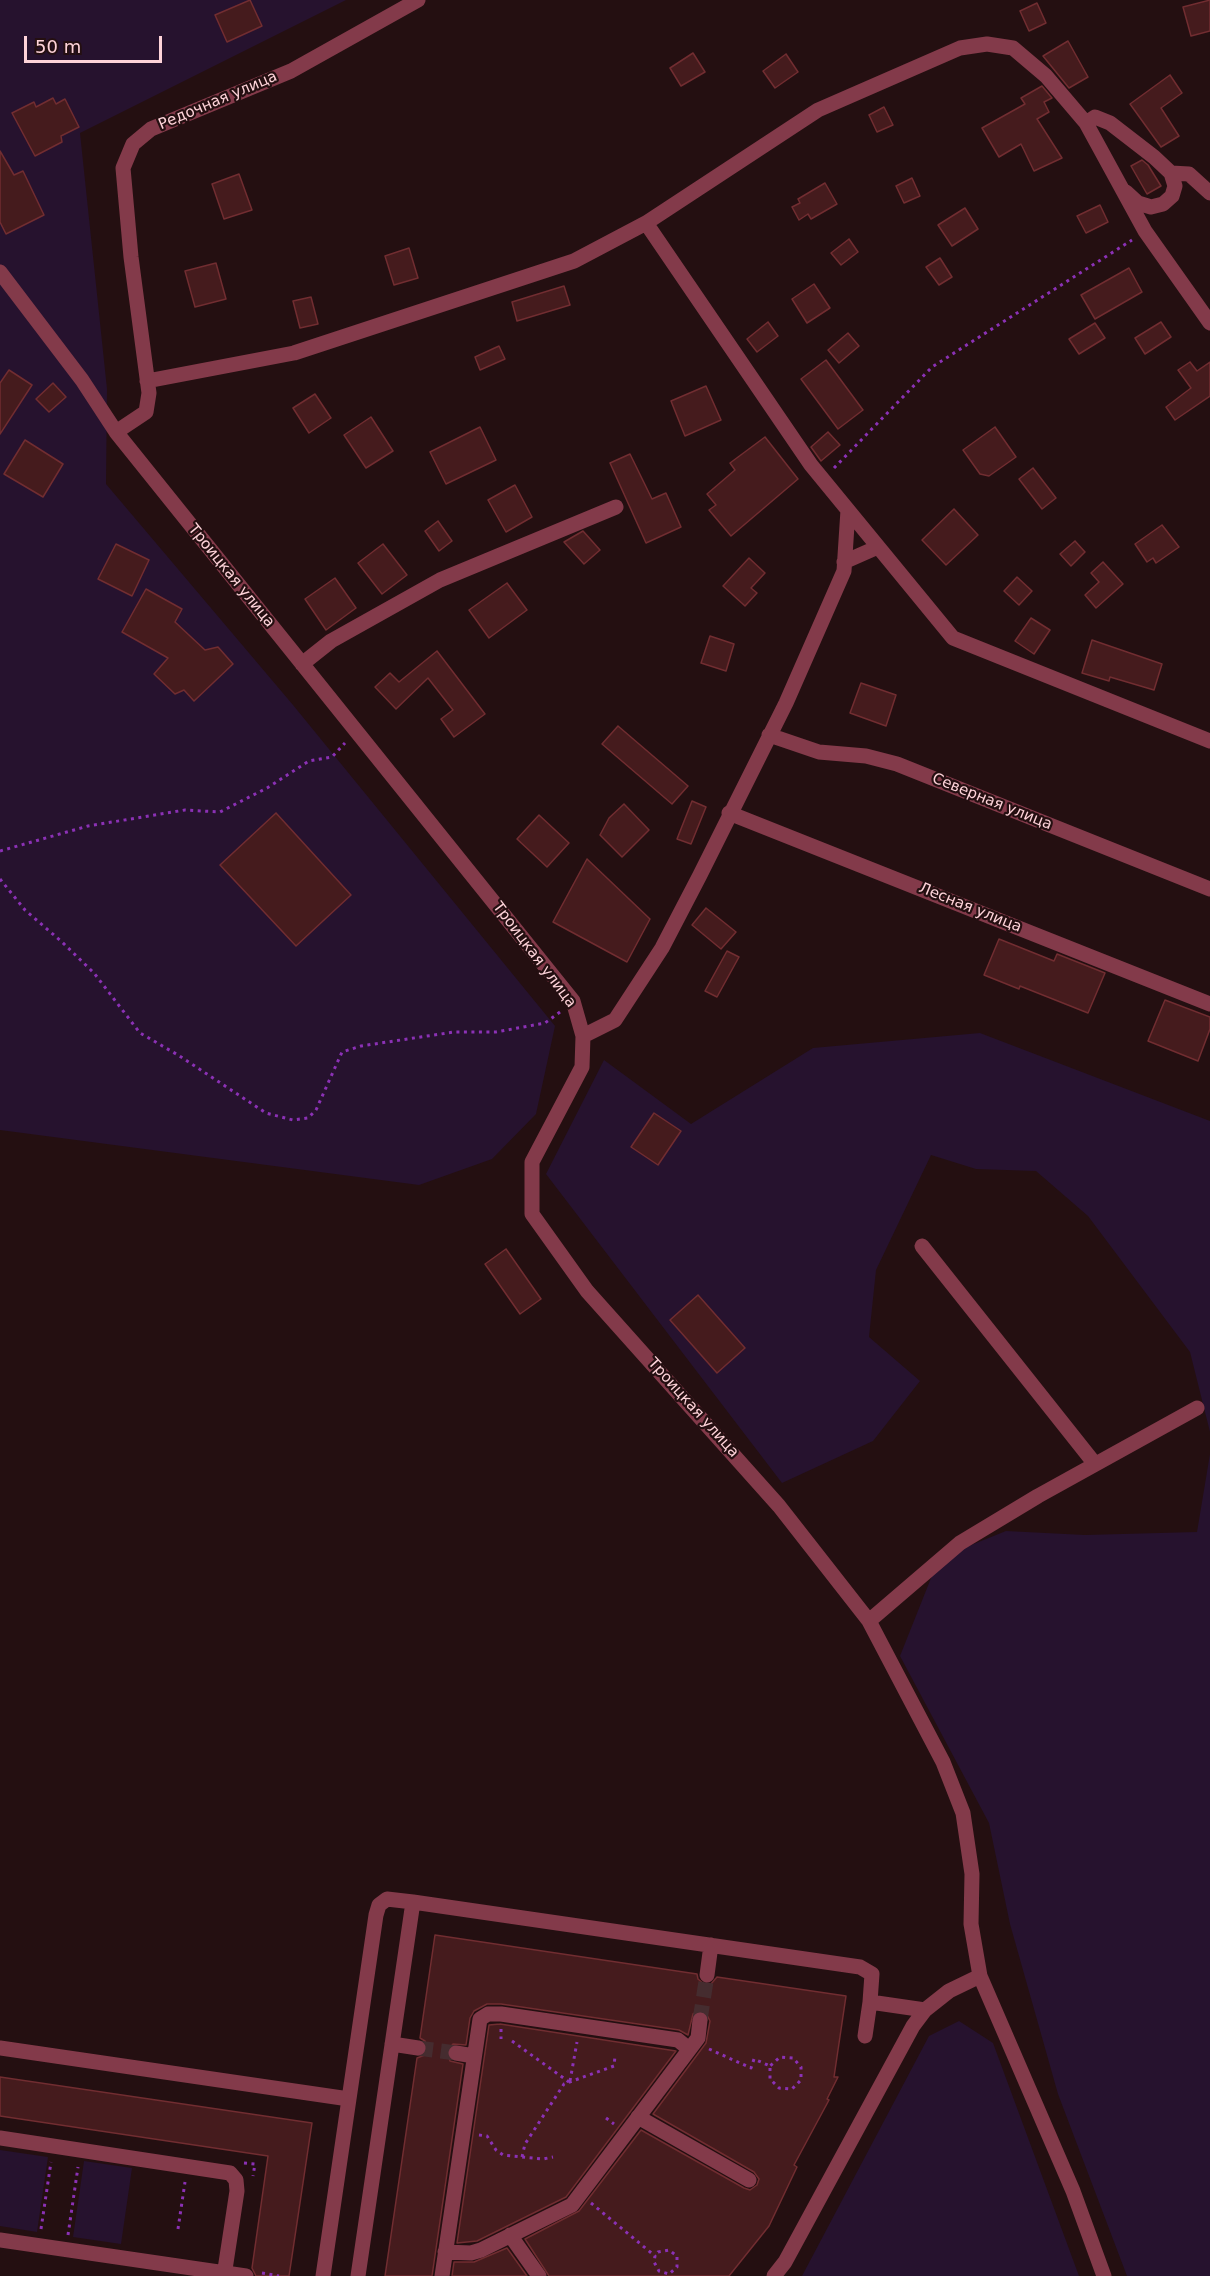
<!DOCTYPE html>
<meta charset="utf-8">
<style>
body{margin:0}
#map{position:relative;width:1210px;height:2276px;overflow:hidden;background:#240f11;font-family:"DejaVu Sans",sans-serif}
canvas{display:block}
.scale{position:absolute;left:24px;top:36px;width:138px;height:27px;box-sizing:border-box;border:3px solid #fed3d9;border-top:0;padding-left:8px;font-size:18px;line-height:21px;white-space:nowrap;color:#fed3d9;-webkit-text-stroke:4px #240f11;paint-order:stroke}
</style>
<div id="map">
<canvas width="1210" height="2276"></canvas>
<div class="scale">50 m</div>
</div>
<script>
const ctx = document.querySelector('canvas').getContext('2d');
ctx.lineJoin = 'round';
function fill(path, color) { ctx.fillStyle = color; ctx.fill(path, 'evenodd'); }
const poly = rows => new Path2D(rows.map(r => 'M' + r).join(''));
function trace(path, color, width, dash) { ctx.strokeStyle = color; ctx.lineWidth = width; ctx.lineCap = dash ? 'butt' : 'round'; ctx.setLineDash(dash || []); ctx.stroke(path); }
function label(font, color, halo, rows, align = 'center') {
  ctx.font = font + ' "DejaVu Sans",sans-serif'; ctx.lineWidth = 4.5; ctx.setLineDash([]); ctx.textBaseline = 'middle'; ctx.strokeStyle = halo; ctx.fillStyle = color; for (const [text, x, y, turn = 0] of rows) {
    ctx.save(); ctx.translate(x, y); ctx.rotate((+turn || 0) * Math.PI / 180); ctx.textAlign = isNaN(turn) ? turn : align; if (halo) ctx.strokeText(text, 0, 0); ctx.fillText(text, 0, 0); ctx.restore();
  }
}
fill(poly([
 [0,0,346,0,80,133,107,389,106,484,293,705,555,1026,536,1114,492,1159,419,1185,0,1130],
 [980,1033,1210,1121,1210,1432,1190,1352,1088,1216,1036,1171,976,1169,931,1155,876,1270,869,1337,920,1381,873,1441,782,1483,546,1174,604,1060,691,1124,813,1048],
 [1210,1454,1210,2276,1127,2276,1058,2094,1010,1924,989,1823,900,1656,939,1558,1006,1531,1085,1535,1197,1532],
 [959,2021,993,2043,1079,2276,802,2276,929,2036],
 [0,2150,48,2157,37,2232,0,2226],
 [84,2161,132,2168,121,2244,73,2237]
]), '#26122e');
const building = poly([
 [250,0,262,26,227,42,215,15,250,0],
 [1210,0,1210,31,1191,36,1183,7,1210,0],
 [1037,3,1046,23,1029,31,1020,11,1037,3],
 [1068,41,1088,77,1069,88,1043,56,1068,41],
 [693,53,705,72,681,86,670,68,693,53],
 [786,54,798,72,775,88,763,71,786,54],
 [1170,75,1182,93,1161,108,1179,136,1161,147,1130,104,1170,75],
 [1042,86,1052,98,1044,102,1049,112,1037,119,1062,158,1034,171,1021,144,999,157,982,128,1025,104,1021,98,1042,86],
 [53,98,56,104,65,99,79,127,61,136,62,142,35,156,12,113,34,102,36,107,53,98],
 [884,107,893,125,877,132,869,115,884,107],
 [0,151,14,175,23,171,44,215,6,234,0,222,0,151],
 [1142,160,1148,165,1161,186,1147,194,1131,166,1142,160],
 [239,174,252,210,224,219,212,184,239,174],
 [912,178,920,196,904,203,896,186,912,178],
 [825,183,837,204,811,219,808,214,799,220,792,207,800,203,798,199,825,183],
 [1100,205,1108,222,1086,233,1077,216,1100,205],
 [965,208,978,229,952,246,938,225,965,208],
 [849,239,858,252,841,265,831,253,849,239],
 [409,248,418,278,394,285,385,256,409,248],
 [940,258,952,277,939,285,926,267,940,258],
 [216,263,226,299,195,307,185,271,216,263],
 [1129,268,1142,292,1095,319,1081,295,1129,268],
 [814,284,830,308,807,323,792,299,814,284],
 [564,286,570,305,517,321,512,302,564,286],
 [311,297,318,324,300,328,293,301,311,297],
 [768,322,778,336,757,352,747,339,768,322],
 [1161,322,1171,337,1145,354,1135,338,1161,322],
 [1095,323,1105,338,1079,354,1069,339,1095,323],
 [848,333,859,346,839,363,828,350,848,333],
 [499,346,505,359,480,370,475,357,499,346],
 [826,360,863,410,838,429,801,379,826,360],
 [1190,362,1197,371,1210,362,1210,396,1175,420,1166,407,1191,388,1178,370,1190,362],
 [9,370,32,385,0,434,0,383,9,370],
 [53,383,66,397,49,412,36,399,53,383],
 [706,386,721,420,685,436,671,401,706,386],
 [315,394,331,418,309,433,293,408,315,394],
 [371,417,393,451,366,468,344,435,371,417],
 [480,427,496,460,446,484,430,452,480,427],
 [995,427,1016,457,989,476,980,474,963,450,995,427],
 [828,432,840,445,821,461,811,447,828,432],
 [765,437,798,479,731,536,709,510,716,505,707,494,735,470,730,463,765,437],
 [25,440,63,464,43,497,4,474,25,440],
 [630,454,652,499,666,493,681,527,646,543,610,463,630,454],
 [1033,468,1056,498,1042,509,1019,479,1033,468],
 [515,485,532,517,506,532,488,500,515,485],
 [954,509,978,535,946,565,922,540,954,509],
 [438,521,452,541,439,551,425,531,438,521],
 [1162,525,1179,547,1156,563,1153,558,1147,562,1135,544,1162,525],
 [583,531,600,550,584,564,564,542,583,531],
 [1075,541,1085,552,1071,566,1060,554,1075,541],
 [116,544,149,560,132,596,98,579,116,544],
 [383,544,407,575,382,594,358,563,383,544],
 [749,558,765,573,751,588,757,593,745,606,723,586,749,558],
 [1103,562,1123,584,1096,608,1085,595,1099,582,1091,573,1103,562],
 [1017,577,1032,591,1019,605,1004,591,1017,577],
 [335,578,356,608,326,630,305,599,335,578],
 [507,583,527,610,489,638,469,610,507,583],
 [146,589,182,609,175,622,205,650,218,647,233,664,194,701,184,690,175,694,154,674,168,658,122,632,146,589],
 [1031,618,1050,630,1034,654,1015,641,1031,618],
 [710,636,734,644,726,671,701,663,710,636],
 [1092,640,1162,664,1154,690,1110,677,1109,681,1082,673,1092,640],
 [437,651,485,714,454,737,441,719,453,710,428,678,396,709,375,687,390,673,399,682,437,651],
 [861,683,896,695,886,726,850,713,861,683],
 [618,726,688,786,672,804,602,744,618,726],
 [692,801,706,807,691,844,677,839,692,801],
 [624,804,649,830,622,857,600,835,609,818,624,804],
 [276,813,351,895,296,946,220,865,276,813],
 [539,815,569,843,547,867,517,839,539,815],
 [587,859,650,919,627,962,553,922,587,859],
 [706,908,736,932,721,949,692,925,706,908],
 [999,939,1054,961,1057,954,1105,973,1088,1013,1020,986,1019,989,984,975,999,939],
 [727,951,739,957,717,997,705,991,727,951],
 [1165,1000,1210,1017,1210,1029,1198,1061,1148,1041,1165,1000],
 [654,1113,681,1131,658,1165,631,1147,654,1113],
 [506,1249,541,1299,520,1314,485,1264,506,1249],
 [698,1295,745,1348,717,1373,670,1320,698,1295],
 [435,1935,697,1974,698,1979,705,1985,711,1984,717,1977,846,1996,834,2077,838,2077,827,2099,829,2100,794,2165,797,2167,769,2226,729,2276,549,2276,525,2239,579,2211,641,2130,744,2188,750,2190,757,2185,759,2179,754,2172,653,2114,706,2043,710,2021,706,2013,700,2010,693,2014,688,2035,679,2030,501,2004,487,2004,474,2011,470,2018,466,2045,453,2044,447,2051,450,2061,463,2064,432,2276,385,2276,417,2058,425,2055,428,2049,425,2041,420,2038,435,1935],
 [500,2024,676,2051,566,2197,477,2241,457,2243,489,2025,500,2024],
 [0,2077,312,2123,289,2276,256,2276,252,2268,268,2156,0,2116,0,2077],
 [507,2248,527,2276,452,2276,454,2262,474,2262,507,2248]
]);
fill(building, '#451b1d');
trace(building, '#712d31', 1.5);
trace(poly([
 [700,2020,707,1975],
 [418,2048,456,2053]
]), '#452c2f', 15, [15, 8]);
trace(poly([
 [834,468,932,367,1132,240],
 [0,851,88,826,185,810,220,812,267,788,309,761,332,757,345,743],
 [0,879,25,910,62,942,94,973,140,1033,178,1055,266,1113,293,1120,308,1118,316,1110,342,1052,361,1046,454,1032,496,1032,545,1023,560,1012],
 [501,2029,501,2039],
 [512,2041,569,2082],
 [709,2049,751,2068,754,2059,770,2066,770,2079,779,2088,792,2089,801,2080,801,2067,793,2058,780,2057,770,2066],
 [570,2081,577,2042],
 [606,2118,614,2124],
 [479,2135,487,2136,496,2150,503,2155,543,2159,553,2157],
 [522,2157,525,2144,564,2084,614,2066,615,2056],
 [244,2163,255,2164,253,2176],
 [591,2203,655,2256,654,2262,659,2271,669,2274,677,2267,677,2256,669,2250,658,2252,655,2256],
 [41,2229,51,2162],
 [178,2229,185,2182],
 [68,2235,78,2167],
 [262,2273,279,2276]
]), '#8b31b5', 3, [3, 4.5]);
trace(poly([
 [1086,123,1095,117,1110,123,1154,157,1171,173,1175,186,1172,196,1163,204,1151,207,1138,203,1126,192],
 [1171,173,1189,174,1210,193],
 [646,223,811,465,953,638,1210,741],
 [0,272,82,380,116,432,573,1001,583,1036,582,1067,532,1162,532,1214,587,1291,779,1506,869,1621,943,1762,963,1813,972,1874,971,1924,980,1976,1073,2191,1104,2276],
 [147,381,294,353,574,261,646,223,818,110,960,48,987,44,1013,48,1046,76,1086,123,1145,231,1210,323],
 [116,432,146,412,149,393,131,257,123,168,133,144,151,129,291,71,418,0],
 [844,562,878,547],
 [302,664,331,641,440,580,616,507],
 [769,735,819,752,866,756,897,764,1210,889],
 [729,813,1210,1004],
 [583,1036,615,1020,662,948,700,875,786,703,844,571,848,510],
 [922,1246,1095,1464],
 [869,1621,960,1543,1038,1496,1197,1408],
 [707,1975,711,1945],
 [865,2036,870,2002],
 [392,2044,418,2048],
 [0,2048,349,2099],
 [456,2053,474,2056],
 [638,2117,749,2180],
 [0,2138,230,2173,236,2180,237,2191,224,2276],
 [510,2235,539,2276],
 [0,2240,246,2276],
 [445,2252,471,2253,481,2250,572,2205,698,2038,700,2020],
 [323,2276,376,1915,379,1905,387,1899,413,1902],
 [358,2276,413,1902,860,1967,872,1974,870,2002,925,2010],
 [442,2276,480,2019,488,2014,501,2014,678,2040,689,2049],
 [774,2276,785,2262,913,2026,925,2010,949,1991,980,1976]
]), '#833a4a', 15);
label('15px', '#fed3d9', '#240f11', [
 ["Редочная улица",218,101,-23],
 ["Троицкая улица",231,576,51],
 ["Северная улица",992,802,22],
 ["Лесная улица",970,908,22],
 ["Троицкая улица",534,955,53],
 ["Троицкая улица",693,1408,48]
]);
</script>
